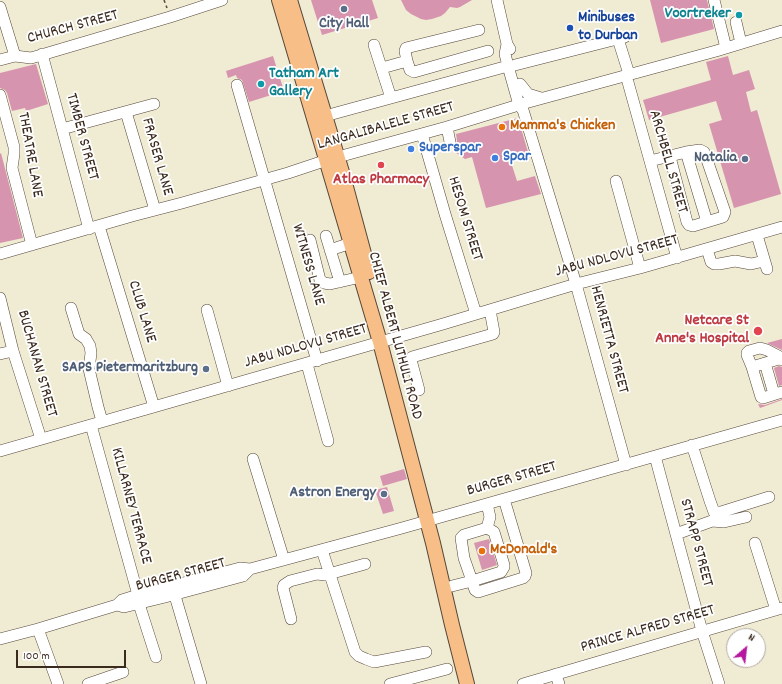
<!DOCTYPE html>
<style>
body{margin:0}
#map{position:relative;width:782px;height:684px;overflow:hidden;background:#f0ebd3;font-family:Dekko,sans-serif}
canvas{display:block}
.north{position:absolute;left:726px;top:628px;width:40px;height:40px;box-sizing:border-box;background:#fff;border:1px solid #b1aaa5;border-radius:50%;rotate:28deg;font-size:11px;font-weight:700;line-height:16px;text-align:center;color:#3b2a1e}
.north::after{content:'';display:block;margin:auto;width:14px;height:18px;background:#b5179e;clip-path:polygon(50% 0,100% 100%,50% 72%,0 100%)}
.scale{position:absolute;left:16px;top:650px;width:110px;height:18px;box-sizing:border-box;border:2px solid #3b2a1e;border-top:0;padding-left:5px;font-size:12px;line-height:14px;white-space:nowrap;color:#3b2a1e;-webkit-text-stroke:3px #fff;paint-order:stroke}
</style>
<div id="map">
<canvas width="782" height="684"></canvas>
<div class="north">N</div>
<div class="scale">100 m</div>
</div>
<script>
const ctx = document.querySelector('canvas').getContext('2d');
ctx.lineJoin = 'round';
function fill(path, color) { ctx.fillStyle = color; ctx.fill(path, 'evenodd'); }
const poly = rows => new Path2D(rows.map(r => 'M' + r).join(''));
function trace(path, color, width, dash) { ctx.strokeStyle = color; ctx.lineWidth = width; ctx.lineCap = dash ? 'butt' : 'round'; ctx.setLineDash(dash || []); ctx.stroke(path); }
function label(font, color, halo, rows, align = 'center') {
  ctx.font = font + ' Dekko,sans-serif'; ctx.lineWidth = 3.5; ctx.setLineDash([]); ctx.textBaseline = 'middle'; ctx.strokeStyle = halo; ctx.fillStyle = color; for (const [text, x, y, turn = 0] of rows) {
    ctx.save(); ctx.translate(x, y); ctx.rotate((+turn || 0) * Math.PI / 180); ctx.textAlign = isNaN(turn) ? turn : align; if (halo) ctx.strokeText(text, 0, 0); ctx.fillText(text, 0, 0); ctx.restore();
  }
}
fill(poly([
 [311,0,372,0,378,18,322,35],
 [401,0,472,0,460,7,457,8,450,7,445,13,441,16,432,19,426,20,421,19,411,14,406,10],
 [650,0,707,0,714,29,661,43],
 [273,56,284,91,249,102,242,80,237,78,236,75,228,78,226,71],
 [728,56,733,75,749,70,755,89,746,92,751,112,757,110,781,194,734,208,709,124,722,120,716,101,649,120,643,100,711,80,706,62],
 [36,64,48,104,26,111,25,108,12,111,7,93,5,90,0,88,0,73],
 [518,118,528,152,509,156,517,181,535,176,541,194,486,208,472,157,465,159,455,152,454,148,456,145,457,141,456,134],
 [1,153,23,238,0,243,0,154],
 [782,339,782,350,767,343],
 [779,366,782,367,782,385,779,386,774,368],
 [782,399,782,400,760,408,758,404,765,405],
 [404,469,407,479,383,486,380,476],
 [387,487,394,511,383,514,375,490],
 [489,539,497,565,482,570,474,543]
]), '#d794af');
const minor = poly([
 [497,0,507,44,510,49],
 [714,0,726,48],
 [0,7,15,56],
 [736,22,741,43],
 [618,39,629,74],
 [507,44,505,54,508,66,519,105,523,110,576,284,626,465],
 [374,45,391,98],
 [42,54,89,229],
 [0,60,15,56,31,58,170,17,222,0],
 [407,61,410,70,414,72,488,51],
 [515,65,625,37],
 [382,68,407,61,405,51,406,48,479,30],
 [626,75,677,258],
 [520,84,528,94,541,98],
 [237,85,317,361],
 [0,95,14,147,14,154,12,168,32,245],
 [126,112,155,210],
 [325,116,508,66],
 [447,127,450,142],
 [62,129,154,104],
 [422,134,445,214,476,314],
 [686,152,707,222],
 [650,161,686,152,700,150,704,152,705,154,725,212,723,217,693,226,689,225,687,222,670,157],
 [616,181,640,268],
 [99,226,154,407],
 [757,235,767,269],
 [326,236,340,282],
 [310,240,320,280,324,283,330,284,361,277],
 [707,249,711,262,714,264,719,264,735,261,751,264,764,261],
 [330,250,351,243],
 [0,254,132,216,182,203,288,173,327,160,447,127,525,103,716,51,782,31],
 [0,298,13,351,41,439],
 [71,308,79,334,86,339,90,346,91,353,89,369,98,407,102,421],
 [207,310,228,386],
 [0,354,13,351],
 [782,360,782,358,752,367,761,397,763,398,782,392],
 [765,363,774,394],
 [307,364,328,441],
 [752,367,747,355,747,353,749,351,760,348,767,350,782,358],
 [419,390,411,360,412,357,493,334,494,332,490,310],
 [91,425,138,595],
 [692,445,710,501,714,512,721,512,769,497],
 [0,451,443,324,576,284,640,268,782,227],
 [655,456,702,631,719,684],
 [253,459,284,560],
 [487,504,490,517,487,528],
 [487,528,494,532,504,565,504,567,501,572,472,581,464,558,461,538,464,535,487,528],
 [676,534,712,521,724,522,746,517],
 [755,543,776,610],
 [322,550,355,652,359,656,366,659,374,662,426,652],
 [452,586,472,581,475,590,478,592,523,578,525,576,526,573,504,499],
 [173,589,201,684],
 [139,604,156,657],
 [117,605,124,607,165,597,243,576,250,569],
 [291,619,283,588,284,585,290,581,317,574,325,575,365,564],
 [38,629,58,684],
 [0,639,38,629,117,605,122,600,138,595,240,568,250,569,402,528,782,420],
 [556,674,559,684],
 [88,684,123,672],
 [390,684,447,669],
 [523,684,782,608]
]);
const major = poly([
 [279,0,380,342,433,543,452,625,467,684],
 [290,0,342,172,369,272]
]);
trace(minor, '#564739', 12);
trace(major, '#564739', 16);
trace(poly([
 [164,0,167,8]
]), '#564739', 1.5, [3, 3]);
trace(minor, '#fff', 11);
trace(major, '#f7be87', 14);
for (const [x, y, r, color] of [
 [344,9,4,"#5c6f8a"],
 [739,15,4,"#0f9aa8"],
 [570,28,4,"#1a4fb4"],
 [261,84,4,"#0f9aa8"],
 [502,127,4,"#e8710a"],
 [411,149,4,"#3f7fe0"],
 [495,158,4,"#3f7fe0"],
 [745,159,4,"#5c6f8a"],
 [381,165,4,"#e0444e"],
 [758,331,5,"#e0444e"],
 [206,369,4,"#5c6f8a"],
 [384,494,4,"#5c6f8a"],
 [482,551,4,"#e8710a"]
]) { const dot = new Path2D(); dot.arc(x, y, r, 0, 2 * Math.PI); ctx.fillStyle = color; ctx.fill(dot); trace(dot, '#fff', 1.5); }
label('bold 16px', '#0d838f', '#fff', [
 ["Voortreker",731,15],
 ["Tatham Art",269,75,"left"],
 ["Gallery",269,93,"left"]
], 'right');
label('bold 16px', '#164399', '#fff', [
 ["Minibuses",578,19],
 ["to Durban",578,37]
], 'left');
label('bold 16px', '#4e5e75', '#fff', [
 ["City Hall",344,25,"center"],
 ["Natalia",737,159],
 ["SAPS Pietermaritzburg",198,369],
 ["Astron Energy",376,494]
], 'right');
label('16px', '#3b2a1e', '#fff', [
 ["CHURCH STREET",73,28,-15],
 ["LANGALIBALELE STREET",386,127,-16],
 ["TIMBER STREET",81,137,75],
 ["THEATRE LANE",29,155,80],
 ["FRASER LANE",156,157,74],
 ["ARCHBELL STREET",667,162,74],
 ["HESOM STREET",464,219,73],
 ["JABU NDLOVU STREET",617,257,-15],
 ["WITNESS LANE",307,265,74],
 ["CLUB LANE",141,312,73],
 ["CHIEF ALBERT LUTHULI ROAD",394,336,75],
 ["HENRIETTA STREET",608,340,75],
 ["JABU NDLOVU STREET",306,347,-16],
 ["BUCHANAN STREET",36,364,74],
 ["BURGER STREET",512,480,-16],
 ["KILLARNEY TERRACE",130,506,75],
 ["STRAPP STREET",695,543,75],
 ["BURGER STREET",181,576,-15],
 ["PRINCE ALFRED STREET",648,630,-16]
]);
label('bold 16px', '#c56008', '#fff', [
 ["Mamma's Chicken",510,127],
 ["McDonald's",490,551]
], 'left');
label('bold 16px', '#366cbe', '#fff', [
 ["Superspar",419,149],
 ["Spar",503,158]
], 'left');
label('bold 16px', '#be3a42', '#fff', [
 ["Atlas Pharmacy",381,181],
 ["Netcare St",749,322,"right"],
 ["Anne's Hospital",749,340,"right"]
]);
</script>
